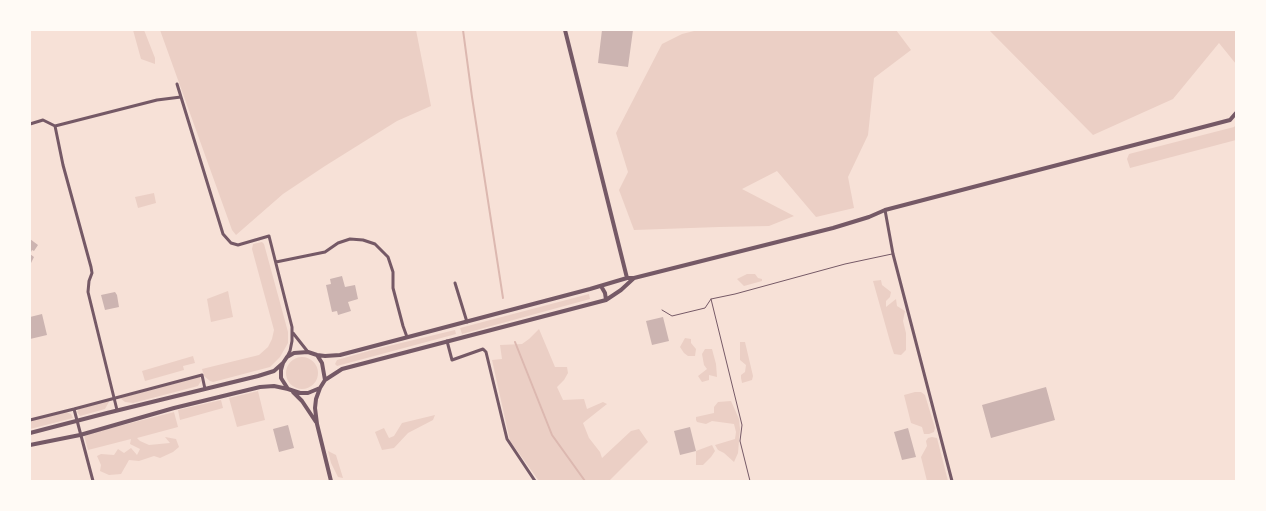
<!DOCTYPE html>
<style>
body{margin:0}
#map{position:relative;width:1266px;height:511px;overflow:hidden;background:#f7e1d7;font-family:"PT Sans Narrow",sans-serif}
canvas{display:block}
.frame{position:absolute;inset:0;border:31px solid #fffaf5;pointer-events:none}
</style>
<div id="map">
<canvas width="1266" height="511"></canvas>
<div class="frame"></div>
</div>
<script>
const ctx = document.querySelector('canvas').getContext('2d');
ctx.lineJoin = 'round';
function fill(path, color) { ctx.fillStyle = color; ctx.fill(path, 'evenodd'); }
const poly = rows => new Path2D(rows.map(r => 'M' + r).join(''));
function trace(path, color, width, dash) { ctx.strokeStyle = color; ctx.lineWidth = width; ctx.lineCap = dash ? 'butt' : 'round'; ctx.setLineDash(dash || []); ctx.stroke(path); }
fill(poly([
 [133,30,144,30,155,58,155,64,141,59],
 [160,30,416,30,431,106,397,121,325,166,283,194,236,235,232,230],
 [698,30,896,30,911,50,874,78,868,135,848,177,854,208,816,217,777,171,742,189,794,216,769,226,719,227,634,230,619,190,628,172,616,133,662,44,682,34],
 [989,30,1236,30,1236,64,1219,43,1173,99,1093,135],
 [1236,125,1236,140,1130,168,1127,159,1129,154,1234,127],
 [154,193,156,203,138,208,135,197],
 [262,242,264,244,288,332,288,343,280,357,270,367,213,382,210,381,204,376,202,369,259,355,268,347,272,339,274,330,252,249,253,244],
 [747,274,755,274,758,278,762,279,762,281,744,286,737,279],
 [881,280,882,285,891,292,890,297,886,301,886,307,896,299,897,306,905,311,903,321,906,333,906,350,901,355,894,354,891,345,873,281],
 [228,291,233,317,211,322,207,299],
 [589,294,590,299,462,334,460,328],
 [539,329,555,367,567,367,568,373,564,380,557,387,563,400,584,399,587,409,603,402,607,404,583,423,589,438,600,452,602,458,631,431,639,429,648,442,609,481,539,481,510,441,492,360,502,359,500,345,522,344,529,339],
 [455,330,456,334,337,366,335,364,337,360,372,350],
 [685,338,691,339,691,343,696,349,695,356,688,356,684,353,680,347],
 [740,342,745,342,753,376,752,380,742,383,741,378,741,375,745,372,746,365,740,360],
 [705,349,712,349,716,364,717,377,709,375,709,380,702,382,698,376,707,369,704,365,702,354],
 [193,356,195,363,183,366,184,370,145,381,142,371],
 '286 373a16 16 0 1 1 32 0a16 16 0 1 1-32 0Z',
 [200,377,201,381,198,386,133,403,125,402,120,398],
 [258,391,265,420,237,427,229,398],
 [915,392,921,392,925,395,935,428,934,432,929,434,924,434,922,427,911,423,904,395],
 [110,400,105,409,80,416,77,412,79,409],
 [221,400,223,408,180,420,178,410],
 [731,401,739,419,740,429,738,453,734,462,724,453,718,450,715,445,735,439,736,432,734,424,712,421,706,424,697,422,696,420,696,417,714,413,714,407,718,402],
 [66,412,71,414,73,418,30,429,30,421],
 [174,412,178,427,137,438,140,441,149,445,170,443,165,437,176,439,179,447,173,452,160,458,154,456,139,461,129,460,121,474,109,475,100,471,101,465,97,456,101,454,114,455,118,449,124,453,131,448,137,455,140,449,130,444,131,439,88,450,84,435],
 [435,415,433,420,408,433,394,448,382,450,375,432,384,428,389,438,394,436,402,423],
 [932,437,937,438,948,481,927,481,921,457,927,446,926,441,928,438],
 [712,445,715,451,711,457,703,465,696,465,696,451],
 [328,451,336,455,343,478,338,477,331,463]
]), '#ebcfc5');
trace(poly([
 [463,30,472,97,503,298],
 [515,342,552,435,585,481]
]), '#dcb8b0', 2);
fill(poly([
 [602,30,633,30,628,67,598,63],
 [30,239,38,245,34,251,32,250,30,254,34,257,30,265],
 [342,276,345,287,355,285,358,299,348,302,351,311,338,315,337,311,332,312,326,285,331,284,330,279],
 [115,292,117,295,119,307,105,310,101,295],
 [42,314,47,335,30,339,30,317],
 [663,317,669,341,652,345,646,321],
 [1046,387,1055,420,991,438,982,405],
 [288,425,294,448,279,452,273,429],
 [690,427,696,451,680,455,674,431],
 [908,428,916,457,902,460,894,432]
]), '#ccb4b1');
trace(poly([
 [711,299,742,425,740,441,750,481],
 [662,310,672,316,705,308,711,299,735,294,845,264,892,254]
]), '#755966', 1);
trace(poly([
 [177,84,223,234,231,243,238,245,269,236,292,327,292,341,290,351,287,357],
 [30,124,43,120,55,126,63,165,91,267,92,273,89,281,88,292,117,410],
 [55,126,157,100,181,97],
 [885,210,893,254,952,481],
 [276,262,325,252,338,243,350,239,363,240,375,244,388,257,393,272,393,288,403,326,407,337],
 [455,283,467,322],
 [293,333,308,352],
 [447,341,452,360,483,349,486,352,507,439,535,481],
 [74,409,202,375,205,389],
 [30,420,74,409,93,481]
]), '#755966', 3);
trace(poly([
 [565,30,627,278],
 [601,286,605,293,606,300],
 [317,355,322,363,325,380],
 [288,389,281,378,281,370,283,363,287,357,294,353,308,352,317,355,325,356,340,355,590,289,627,278,634,278],
 [293,392,302,401,316,422],
 [30,433,107,413,258,376,274,371,283,363],
 [30,445,80,435,174,408,260,387,274,386,288,389,300,393,308,393,320,388],
 [331,481,317,424,315,408,316,399,320,388,325,380,342,369,606,300,621,290,634,278,833,228,869,217,885,210,1230,120,1236,113]
]), '#755966', 4);
</script>
